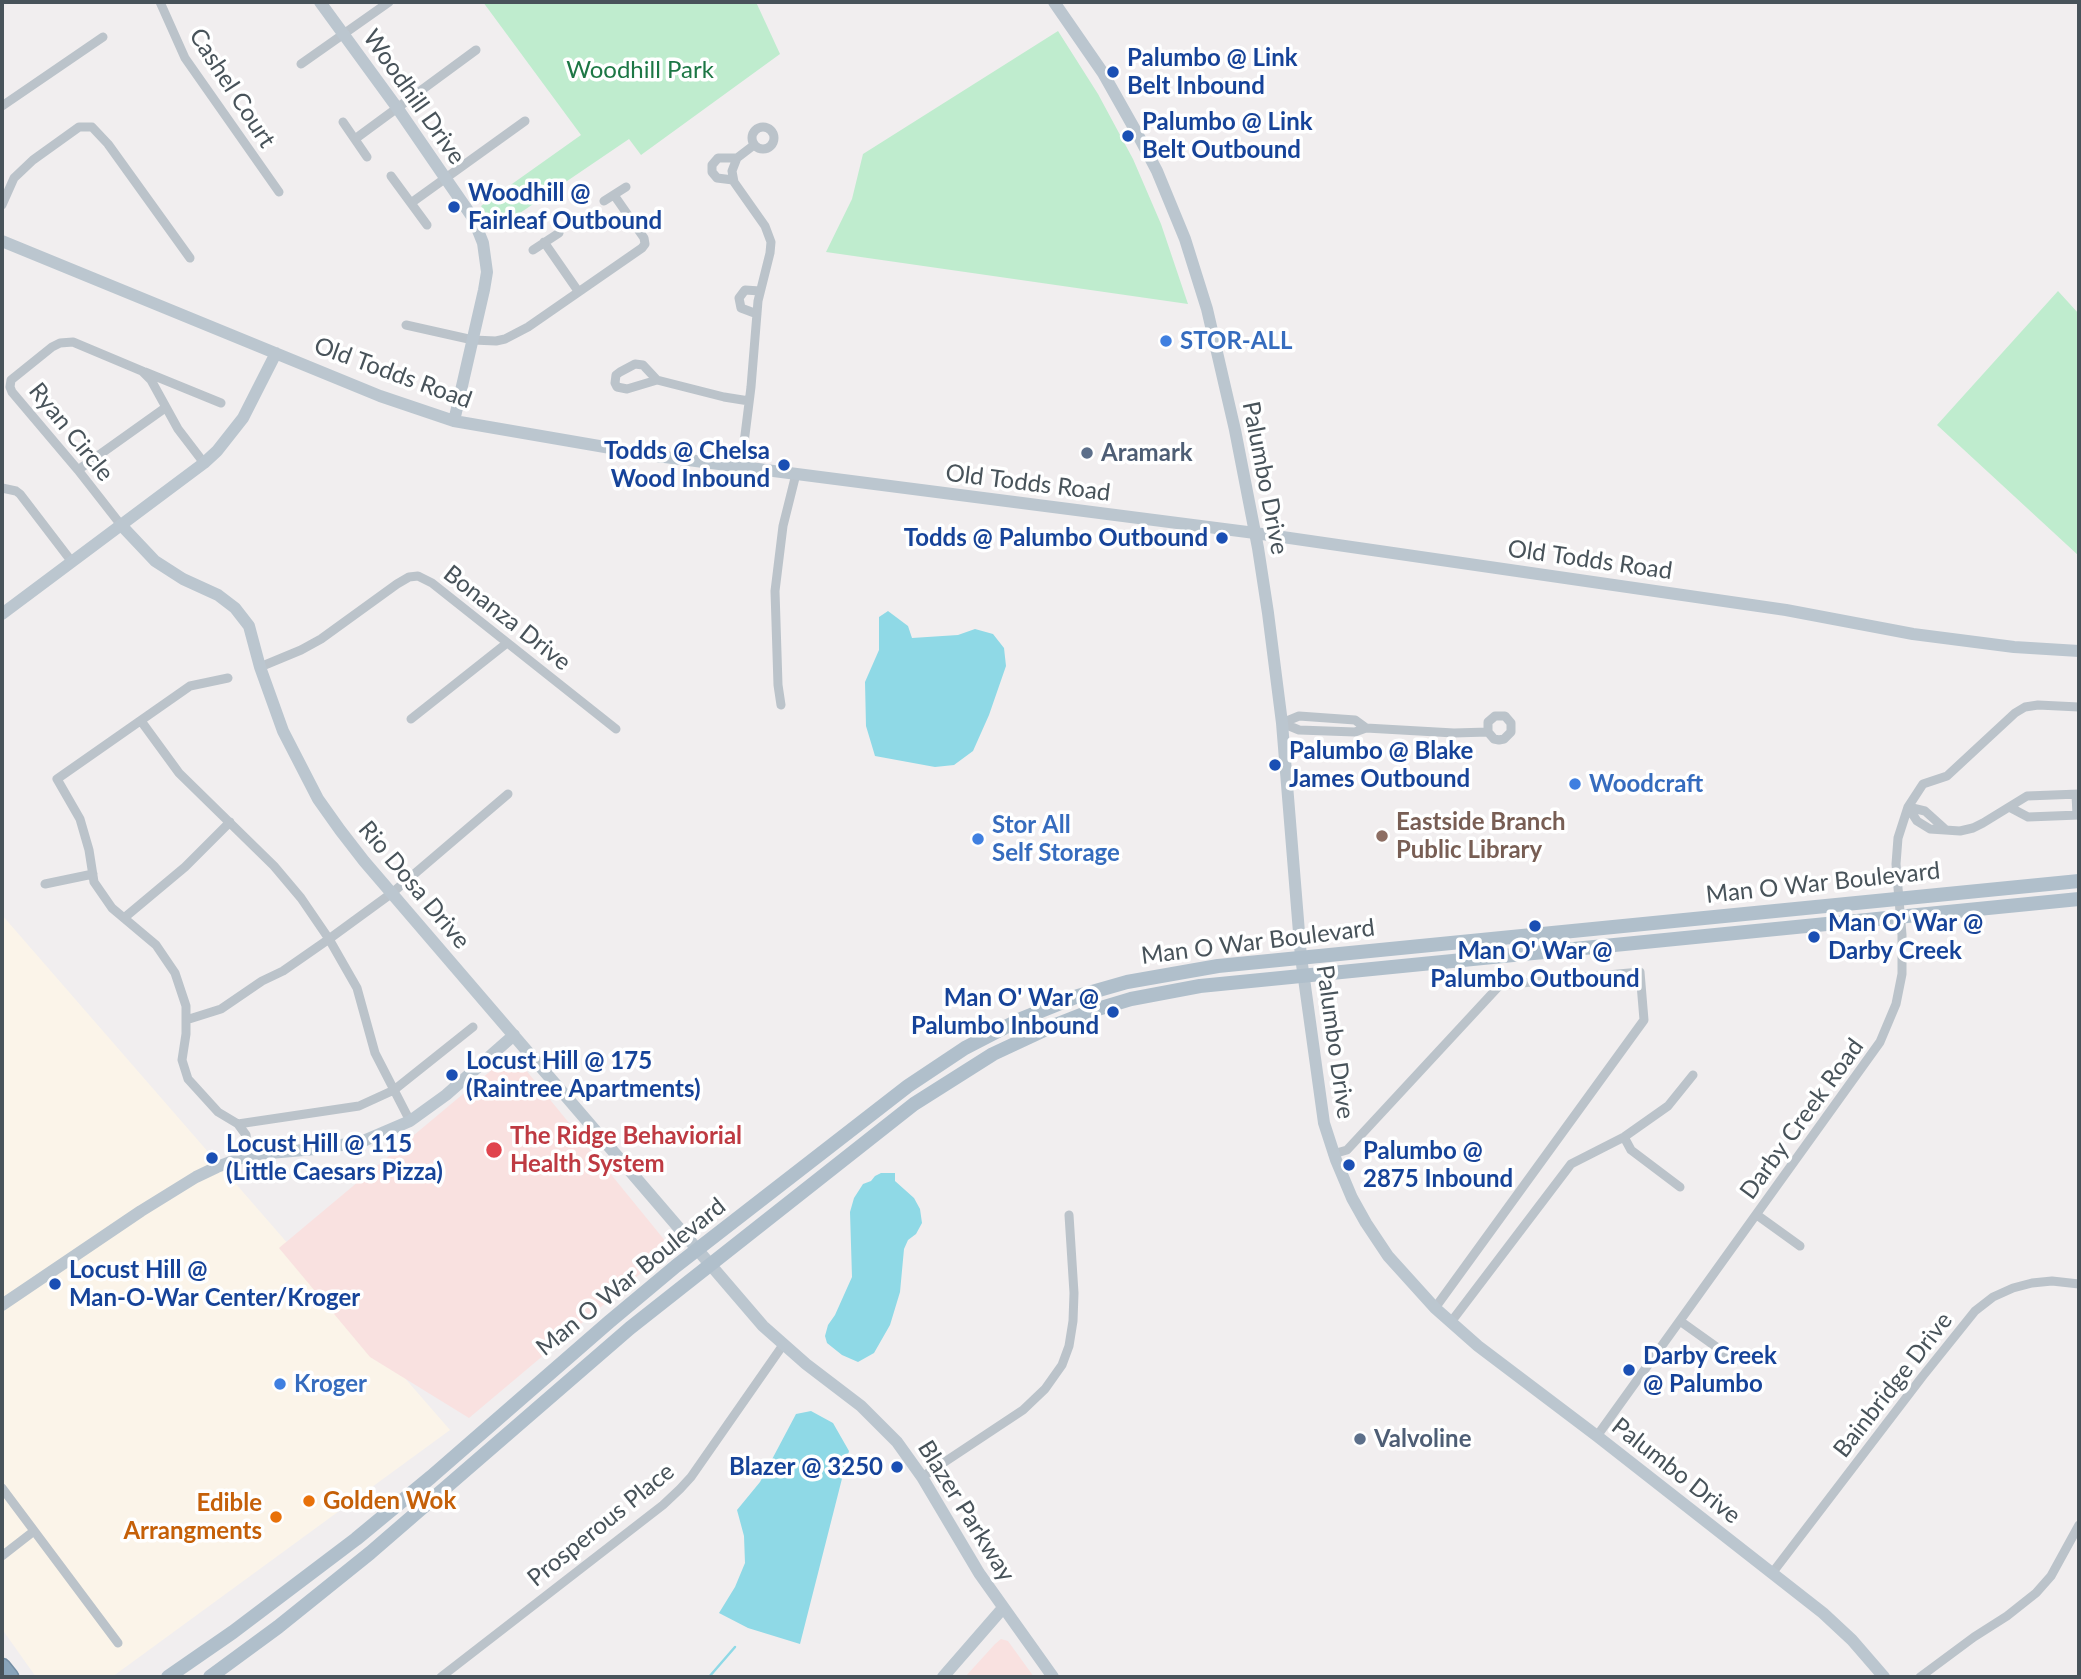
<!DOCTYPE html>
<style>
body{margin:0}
#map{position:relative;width:2081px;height:1679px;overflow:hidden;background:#f1eeef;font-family:Lato,sans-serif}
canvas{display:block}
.frame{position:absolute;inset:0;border:4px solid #48535a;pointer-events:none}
</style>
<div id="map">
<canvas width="2081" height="1679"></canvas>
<div class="frame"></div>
</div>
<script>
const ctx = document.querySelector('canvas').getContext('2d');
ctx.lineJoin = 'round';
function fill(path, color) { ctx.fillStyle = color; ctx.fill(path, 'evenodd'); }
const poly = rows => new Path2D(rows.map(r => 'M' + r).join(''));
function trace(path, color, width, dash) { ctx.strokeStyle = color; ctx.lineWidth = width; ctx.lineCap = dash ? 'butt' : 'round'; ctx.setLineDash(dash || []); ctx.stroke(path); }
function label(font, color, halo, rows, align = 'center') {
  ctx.font = font + ' Lato,sans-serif'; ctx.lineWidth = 7; ctx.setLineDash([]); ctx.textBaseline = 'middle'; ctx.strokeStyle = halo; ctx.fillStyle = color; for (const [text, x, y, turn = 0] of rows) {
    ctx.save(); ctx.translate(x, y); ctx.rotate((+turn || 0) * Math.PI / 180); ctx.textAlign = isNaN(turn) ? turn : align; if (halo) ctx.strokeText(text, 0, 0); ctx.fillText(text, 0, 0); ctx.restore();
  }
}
fill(poly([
 [2,915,450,1430,112,1677,36,1677,2,1629]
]), '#fbf4e9');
fill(poly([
 [512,1053,671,1248,469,1418,370,1357,279,1248],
 [1001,1639,1008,1641,1034,1677,965,1677,995,1644]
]), '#f9e1e0');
fill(poly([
 [483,2,756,2,780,54,641,155,629,139,492,232,488,217,481,206,581,135],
 [1058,31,1098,94,1133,159,1161,224,1188,304,826,252,852,199,863,154],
 [2058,291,2079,314,2079,556,1937,425]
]), '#bfecce');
fill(poly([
 [888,611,908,626,912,638,958,635,975,629,993,634,1004,648,1006,666,989,715,973,751,954,765,935,767,875,756,866,726,865,682,879,650,879,617],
 [881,1173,895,1173,895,1181,914,1198,920,1209,922,1223,916,1234,908,1240,904,1249,900,1292,890,1325,874,1353,858,1362,842,1355,827,1343,825,1336,828,1325,835,1315,852,1277,850,1212,854,1198,863,1184,871,1181,875,1176],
 [811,1411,833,1423,849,1451,800,1644,748,1628,719,1613,735,1587,745,1563,744,1536,737,1510,760,1482,796,1414]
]), '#8fd9e6');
trace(poly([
 [709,1677,735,1647]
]), '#8fd9e6', 2.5);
const highway = poly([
 [2,1667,10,1677]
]);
trace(highway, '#748fa6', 19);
trace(poly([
 [160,2,185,58,279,192],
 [301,64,389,2],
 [2,106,103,37],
 [343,122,367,157],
 '752 138a11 11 0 1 1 22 0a11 11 0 1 1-22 0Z',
 [355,139,476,50],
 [391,176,427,225],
 [733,180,717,178,712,172,712,165,718,158,737,158],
 [604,201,626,187],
 [411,203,525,121],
 [2,205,14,178,33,160,79,127,92,127,108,144,190,258],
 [544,242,578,291],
 [533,250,559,233],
 [757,314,741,308,739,298,745,290,760,291],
 [406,325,473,340,496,341,505,339,528,327,642,248,645,244,644,238,614,195],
 [145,372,221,403],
 [657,380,627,389,617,387,615,383,616,375,620,372,635,364,643,365,657,380,724,397,749,401],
 [741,467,751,387,758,301,770,253,771,242,765,226,734,182,732,171,737,158,754,145],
 [78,470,165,408],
 [2,488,16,491,20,494,72,562],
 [121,525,78,470,12,392,10,387,11,380,52,347,60,343,73,342,142,371,151,380,178,429,204,463],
 [260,667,301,650,321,639,397,584,409,577,418,576,432,583,616,729],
 [228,678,190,686,57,779,80,819,89,850,94,882,112,908,156,945,175,973,186,1006,186,1034,182,1060,188,1079,218,1112,238,1124,246,1135,249,1156],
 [781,705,778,685,775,591,783,526,796,474],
 [411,719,507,643],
 [141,721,179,773,274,866,301,898,329,939,392,893,508,794],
 [1282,723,1299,730,1355,732,1366,728,1454,733,1488,732,1494,739,1499,740,1504,739,1511,732,1511,723,1505,716,1495,716,1488,722,1488,732],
 [1282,723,1299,716,1355,720,1366,728],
 [2076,795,2077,815],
 [1908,807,1917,821,1930,829,1960,831,1973,828,1983,823,2027,796,2079,794],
 [1908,807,1925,811,1945,829],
 [2011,808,2028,817,2079,815],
 [45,884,93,874],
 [124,918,185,867,230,822],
 [186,1020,221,1009,262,981,283,971,329,939,357,988,375,1053,410,1121],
 [238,1124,359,1106,394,1090,473,1027],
 [1624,1137,1631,1150,1680,1187],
 [1333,1154,1347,1150,1500,985,1640,972,1644,1020,1435,1308],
 [1757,1215,1800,1246],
 [1680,1321,1736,1361],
 [1451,1322,1571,1164,1624,1137,1668,1106,1693,1075],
 [1597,1436,1880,1042,1896,1004,1902,974,1902,935,1896,864,1898,838,1908,807,1923,784,1947,776,2015,713,2025,707,2038,705,2079,707],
 [922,1477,1023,1410,1045,1389,1062,1365,1069,1346,1073,1321,1074,1293,1069,1215],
 [2,1488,118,1643],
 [2,1556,34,1531],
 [1773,1572,1922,1377,1975,1311,1993,1297,2013,1288,2032,1283,2052,1281,2079,1284],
 [441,1677,663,1505,680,1489,691,1477,783,1345],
 [1920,1677,1974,1637,2007,1616,2036,1593,2051,1576,2079,1525]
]), '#bbc3ca', 9);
trace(poly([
 [320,2,398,109,446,179,473,218,483,243,487,272,484,290,454,421],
 [1054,2,1103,73,1138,135,1157,171,1185,239,1207,309,1235,430,1258,548,1268,613,1282,723,1301,957,1324,1123,1336,1160,1352,1198,1366,1223,1388,1256,1435,1308,1478,1346,1597,1436,1823,1613,1852,1640,1884,1677],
 [2,241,380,396,454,421,657,456,1255,533,1786,610,1913,634,2014,647,2079,651],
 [121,525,155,561,183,579,218,595,235,608,249,626,260,667,283,731,318,799,340,830,364,861,763,1326,806,1364,861,1406,897,1442,922,1477,979,1573,1053,1677],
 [2,614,204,463,217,451,243,418,276,353],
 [2,1305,141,1211,196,1177,217,1167,238,1159,258,1154,315,1149,361,1142,410,1121,446,1095,514,1035],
 [943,1677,1003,1608]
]), '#bbc6cf', 12);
trace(poly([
 [168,1677,233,1632,356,1539,431,1477,609,1322,676,1266,908,1086,965,1048,1021,1019,1078,996,1127,982,1218,966,2079,881],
 [210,1677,278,1627,370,1553,630,1328,914,1104,993,1054,1053,1026,1091,1011,1131,999,1200,986,2079,899]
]), '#b0bfcb', 14);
trace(highway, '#89a4ba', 16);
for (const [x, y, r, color] of [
 [1113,72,7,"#1a4fb4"],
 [1128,136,7,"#1a4fb4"],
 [454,207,7,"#1a4fb4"],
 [1166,341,7,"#3f7fe0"],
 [1087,453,7,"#5c6f8a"],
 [784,465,7,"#1a4fb4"],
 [1222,538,7,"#1a4fb4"],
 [1275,765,7,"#1a4fb4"],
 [1575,784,7,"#3f7fe0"],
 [1382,836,7,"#8d6e63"],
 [978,839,7,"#3f7fe0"],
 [1535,926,7,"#1a4fb4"],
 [1814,937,7,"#1a4fb4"],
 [1113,1012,7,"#1a4fb4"],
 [452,1075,7,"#1a4fb4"],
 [494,1150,9,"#e0444e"],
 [212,1158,7,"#1a4fb4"],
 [1349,1165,7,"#1a4fb4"],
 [55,1284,7,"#1a4fb4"],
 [1629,1370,7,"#1a4fb4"],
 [280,1384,7,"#3f7fe0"],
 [1360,1439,7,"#5c6f8a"],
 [897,1467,7,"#1a4fb4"],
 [309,1501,7,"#e8710a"],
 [276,1517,7,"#e8710a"]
]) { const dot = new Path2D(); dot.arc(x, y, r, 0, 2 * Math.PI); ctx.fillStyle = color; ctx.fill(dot); trace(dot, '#fff', 2.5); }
label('bold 24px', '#164399', '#fff', [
 ["Palumbo @ Link",1127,58],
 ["Belt Inbound",1127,86],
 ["Palumbo @ Link",1142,122],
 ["Belt Outbound",1142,150],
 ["Woodhill @",468,193],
 ["Fairleaf Outbound",468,221],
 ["Todds @ Chelsa",770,451,"right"],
 ["Wood Inbound",770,479,"right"],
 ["Todds @ Palumbo Outbound",1208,538,"right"],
 ["Palumbo @ Blake",1289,751],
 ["James Outbound",1289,779],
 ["Man O' War @",1828,923],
 ["Darby Creek",1828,951],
 ["Man O' War @",1535,951,"center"],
 ["Palumbo Outbound",1535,979,"center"],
 ["Man O' War @",1099,998,"right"],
 ["Palumbo Inbound",1099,1026,"right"],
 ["Locust Hill @ 175",466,1061],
 ["(Raintree Apartments)",466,1089],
 ["Locust Hill @ 115",226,1144],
 ["(Little Caesars Pizza)",226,1172],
 ["Palumbo @",1363,1151],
 ["2875 Inbound",1363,1179],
 ["Locust Hill @",69,1270],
 ["Man-O-War Center/Kroger",69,1298],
 ["Darby Creek",1643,1356],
 ["@ Palumbo",1643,1384],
 ["Blazer @ 3250",883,1467,"right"]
], 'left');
label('24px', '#1d7745', '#fff', [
 ["Woodhill Park",640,70]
]);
label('24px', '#48535a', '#fff', [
 ["Cashel Court",232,88,57],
 ["Woodhill Drive",414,97,55],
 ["Old Todds Road",393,373,20],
 ["Ryan Circle",71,432,51],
 ["Palumbo Drive",1265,478,79],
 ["Old Todds Road",1028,483,7],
 ["Old Todds Road",1590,560,8],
 ["Bonanza Drive",507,618,38],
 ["Man O War Boulevard",1823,883,-6],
 ["Rio Dosa Drive",414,885,50],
 ["Man O War Boulevard",1258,942,-7],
 ["Palumbo Drive",1335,1042,82],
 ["Darby Creek Road",1802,1119,-54],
 ["Man O War Boulevard",631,1277,-39],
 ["Bainbridge Drive",1893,1385,-52],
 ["Palumbo Drive",1676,1471,38],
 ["Blazer Parkway",966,1511,58],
 ["Prosperous Place",601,1525,-39]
]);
label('bold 24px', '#366cbe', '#fff', [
 ["STOR-ALL",1180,341],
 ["Woodcraft",1589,784],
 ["Stor All",992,825],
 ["Self Storage",992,853],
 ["Kroger",294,1384]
], 'left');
label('bold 24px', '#4e5e75', '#fff', [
 ["Aramark",1101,453],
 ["Valvoline",1374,1439]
], 'left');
label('bold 24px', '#785e54', '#fff', [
 ["Eastside Branch",1396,822],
 ["Public Library",1396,850]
], 'left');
label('bold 24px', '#be3a42', '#fff', [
 ["The Ridge Behaviorial",510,1136],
 ["Health System",510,1164]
], 'left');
label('bold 24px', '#c56008', '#fff', [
 ["Golden Wok",323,1501],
 ["Edible",262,1503,"right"],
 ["Arrangments",262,1531,"right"]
], 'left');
</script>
